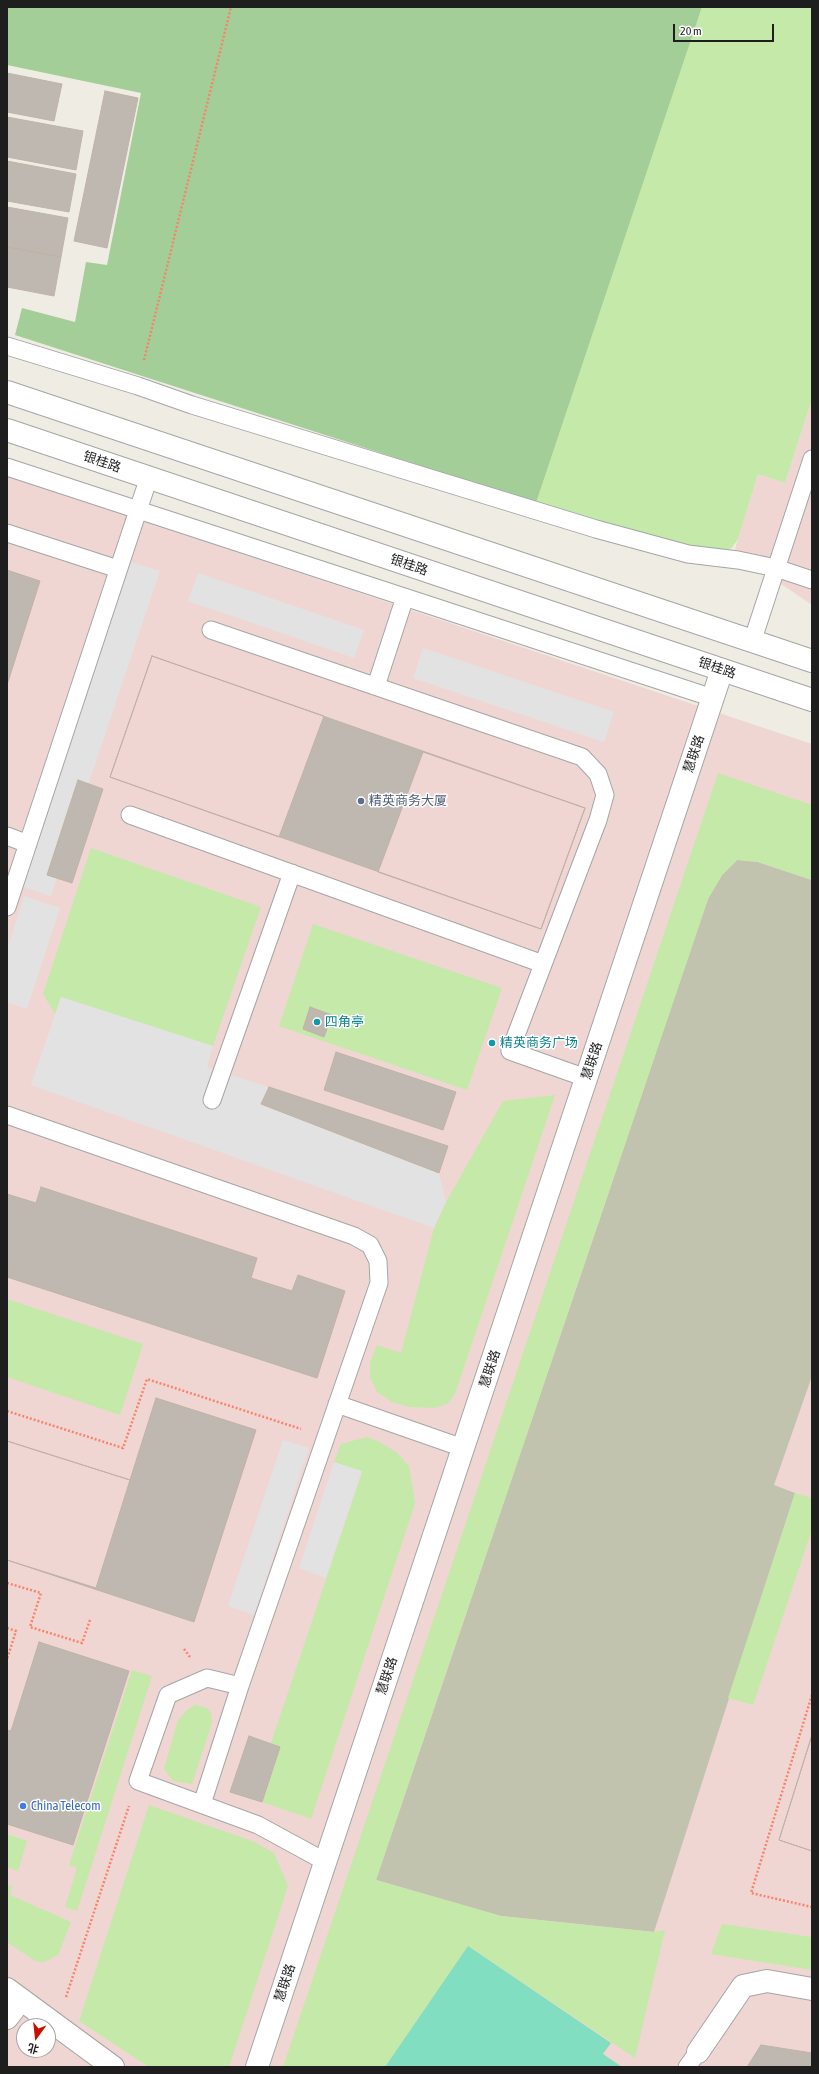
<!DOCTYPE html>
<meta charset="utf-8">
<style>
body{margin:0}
#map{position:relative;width:819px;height:2074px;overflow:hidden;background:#efece4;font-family:"Asap Condensed","Noto Sans SC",sans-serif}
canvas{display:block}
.frame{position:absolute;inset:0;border:8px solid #1e1e1e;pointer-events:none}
.north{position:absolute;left:16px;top:2018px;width:40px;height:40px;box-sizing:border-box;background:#fff;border:1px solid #a5a5a5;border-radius:50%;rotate:195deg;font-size:11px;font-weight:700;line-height:16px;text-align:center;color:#1e1e1e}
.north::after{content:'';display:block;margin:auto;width:14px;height:18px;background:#ca0f01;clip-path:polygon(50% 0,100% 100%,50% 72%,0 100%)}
.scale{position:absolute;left:673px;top:24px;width:101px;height:18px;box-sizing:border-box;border:2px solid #1e1e1e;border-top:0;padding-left:5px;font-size:12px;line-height:14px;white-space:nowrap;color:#1e1e1e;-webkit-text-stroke:3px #fff;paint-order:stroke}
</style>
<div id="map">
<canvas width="819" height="2074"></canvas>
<div class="frame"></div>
<div class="north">北</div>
<div class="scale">20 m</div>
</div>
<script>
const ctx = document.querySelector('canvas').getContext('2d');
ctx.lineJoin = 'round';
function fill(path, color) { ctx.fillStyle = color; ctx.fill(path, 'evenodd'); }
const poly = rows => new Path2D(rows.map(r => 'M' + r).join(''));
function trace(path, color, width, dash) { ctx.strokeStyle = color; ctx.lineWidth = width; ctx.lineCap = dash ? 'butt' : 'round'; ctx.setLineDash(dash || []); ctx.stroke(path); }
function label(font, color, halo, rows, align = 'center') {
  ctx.font = font + ' "Asap Condensed","Noto Sans SC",sans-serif'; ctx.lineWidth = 3; ctx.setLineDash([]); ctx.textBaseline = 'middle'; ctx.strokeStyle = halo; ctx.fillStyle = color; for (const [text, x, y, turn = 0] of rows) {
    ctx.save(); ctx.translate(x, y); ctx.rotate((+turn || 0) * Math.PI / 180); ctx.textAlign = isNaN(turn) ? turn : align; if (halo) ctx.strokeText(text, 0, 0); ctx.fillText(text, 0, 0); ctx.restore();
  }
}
fill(poly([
 [812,399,812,605,734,552,758,474,785,483],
 [7,475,812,744,812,2067,7,2067],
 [24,2026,48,2026,48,2050,24,2050]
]), '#f0d6d3');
fill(poly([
 [737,860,758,862,812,880,812,1376,774,1485,795,1493,654,1932,501,1916,376,1880,708,899,722,875]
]), '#c2c3af');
fill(poly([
 [702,7,812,7,812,399,785,483,758,474,738,539,732,548,722,552,702,550,536,503],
 [718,773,812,805,812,880,758,862,737,860,722,875,708,899,376,1880,501,1916,654,1932,665,1930,635,2058,468,1946,385,2067,283,2067],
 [91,848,261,907,213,1046,61,997,55,1014,43,994],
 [313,924,502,988,467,1090,279,1026],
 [555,1095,455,1394,447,1404,434,1408,410,1407,392,1402,377,1392,370,1377,370,1363,377,1345,401,1353,434,1228,445,1204,503,1101],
 [7,1299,143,1344,120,1415,7,1377],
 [367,1437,380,1442,396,1452,409,1466,415,1503,311,1819,262,1802,280,1747,271,1743,362,1472,334,1462,341,1444],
 [795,1493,812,1498,812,1529,753,1705,728,1698],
 [132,1670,152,1676,77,1911,65,1907,77,1868,69,1865],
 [196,1705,207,1708,211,1713,212,1723,192,1784,173,1781,164,1769,178,1720,188,1709],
 [149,1805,255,1842,274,1853,288,1886,229,2067,149,2067,79,2021],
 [7,1834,27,1841,18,1871,7,1867],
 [7,1885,12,1886,10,1895,71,1922,58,1955,42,1963,32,1959,7,1942],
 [722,1924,812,1937,812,1970,711,1954]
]), '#c4e9a9');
fill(poly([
 [7,7,702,7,536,503,15,335,22,308,75,322,86,262,107,265,141,93,7,65]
]), '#a4ce98');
fill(poly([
 [468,1946,611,2043,603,2054,622,2067,385,2067]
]), '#82dec0');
fill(poly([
 [131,562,160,571,51,896,23,887],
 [198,573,364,630,354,658,188,601],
 [423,648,614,712,604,742,413,678],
 [24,896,60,908,27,1009,7,1002,7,950],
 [61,997,213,1046,207,1067,448,1146,439,1173,446,1202,434,1228,31,1085],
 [283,1440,309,1448,254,1615,228,1606],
 [334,1462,362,1471,326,1578,299,1568]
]), '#e2e2e2');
const building = poly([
 [7,73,62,84,54,121,7,112,7,73],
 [105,91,138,98,107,248,74,241,105,91],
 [7,117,83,131,76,170,7,157,7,117],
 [7,161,76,174,69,212,7,201,7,161],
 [7,207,68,218,61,257,7,247,7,207],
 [7,247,61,257,54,296,7,287,7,247],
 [7,570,40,581,7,685,7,570],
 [152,656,585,808,541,929,110,777,152,656],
 [152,656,324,716,279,837,110,777,152,656],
 [423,752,585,808,541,929,378,872,423,752],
 [78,780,103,789,72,883,47,875,78,780],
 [310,1007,332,1015,324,1037,303,1029,310,1007],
 [336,1052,456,1092,443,1130,324,1090,336,1052],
 [269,1087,448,1146,439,1173,261,1104,269,1087],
 [41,1187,257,1258,251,1278,292,1291,298,1275,345,1291,317,1378,7,1277,7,1194,36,1203,41,1187],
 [156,1398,256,1430,194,1622,7,1560,7,1441,130,1480,156,1398],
 [7,1441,130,1480,96,1588,7,1560,7,1441],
 [39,1642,129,1671,73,1845,7,1824,7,1730,11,1731,39,1642],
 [812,1735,812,1851,779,1840,812,1735],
 [812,1735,812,1851,779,1840,812,1735],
 [249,1736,280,1747,262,1802,230,1792,249,1736],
 [761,2045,812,2053,812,2067,747,2067,761,2045]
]);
fill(building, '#bfb8b0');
trace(building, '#c0b3a6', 1);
const service = poly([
 [7,346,138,386,192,405,596,529,688,554,738,560,776,568,812,580],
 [7,467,713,698],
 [7,533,118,569],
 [211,630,582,757,598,774,605,795,598,820,510,1051,586,1078],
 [752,642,812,459],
 [376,686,405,597],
 [130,815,543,964],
 [7,836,28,844],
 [7,907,149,477],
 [212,1100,292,873],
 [7,1115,354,1236,370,1245,378,1261,379,1283,240,1686],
 [337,1404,463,1448],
 [202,1804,240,1686,207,1678,168,1695,138,1781,258,1825,326,1862],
 [687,2067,698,2052]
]);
const pedestrian = poly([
 [7,1989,113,2067],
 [7,2018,21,2000],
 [698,2052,743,1986,767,1981,812,1989]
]);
const minor = poly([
 [257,2067,722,670]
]);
const tertiary = poly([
 [7,392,812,661],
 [7,430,812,700]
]);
trace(service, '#a5a5a5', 19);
trace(pedestrian, '#a5a5a5', 24);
trace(minor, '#a5a5a5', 24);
trace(tertiary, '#a5a5a5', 24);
trace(poly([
 [144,360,231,7],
 [7,1411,123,1448,147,1379,301,1429],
 [7,1583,41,1593,30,1627,82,1643,90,1620],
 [7,1628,16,1631,7,1659],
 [184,1649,190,1657],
 [812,1695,751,1893,812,1907],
 [66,1997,129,1806]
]), '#f9836a', 2.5, [2, 2]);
trace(service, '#fff', 17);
trace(pedestrian, '#fff', 22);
trace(minor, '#fff', 22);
trace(tertiary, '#fff', 22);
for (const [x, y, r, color] of [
 [361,801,4,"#5c6f8a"],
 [317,1022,4,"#0f9aa8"],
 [492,1043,4,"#0f9aa8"],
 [23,1806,4,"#3f7fe0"]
]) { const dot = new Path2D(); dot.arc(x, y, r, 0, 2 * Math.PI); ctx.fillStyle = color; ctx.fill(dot); trace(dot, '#fff', 1.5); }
label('13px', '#1e1e1e', '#fff', [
 ["银桂路",102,462,19],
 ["银桂路",409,565,19],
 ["银桂路",717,668,19],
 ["慧联路",694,754,-72],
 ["慧联路",592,1061,-72],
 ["慧联路",490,1369,-72],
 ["慧联路",387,1676,-72],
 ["慧联路",285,1983,-72]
]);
label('13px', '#4e5e75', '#fff', [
 ["精英商务大厦",369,801]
], 'left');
label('13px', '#0d838f', '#fff', [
 ["四角亭",325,1022],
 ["精英商务广场",500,1043]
], 'left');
label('13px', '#366cbe', '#fff', [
 ["China Telecom",31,1806]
], 'left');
</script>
